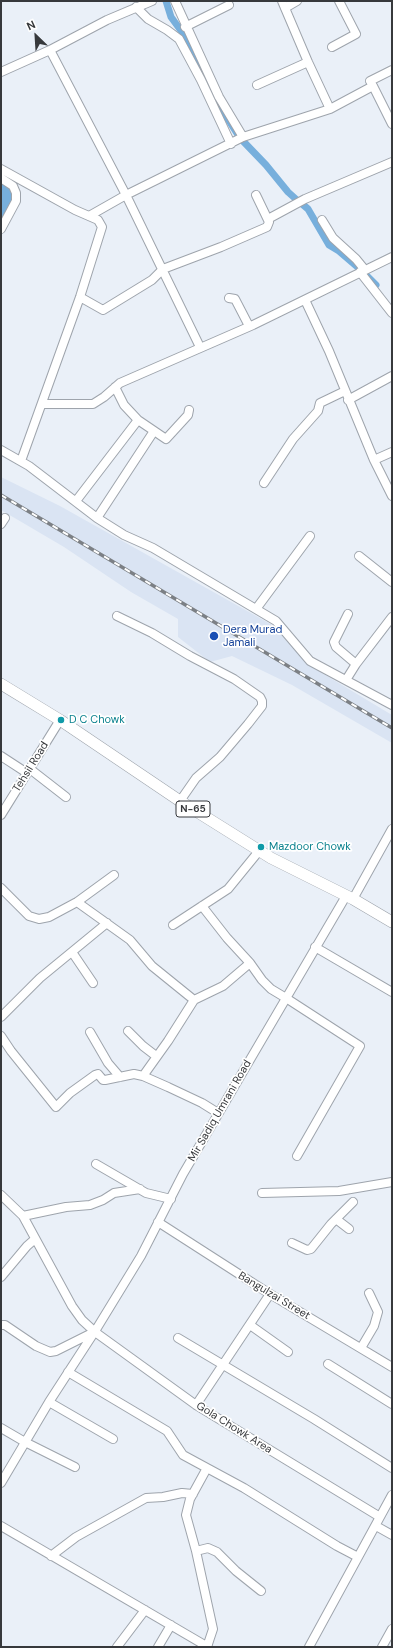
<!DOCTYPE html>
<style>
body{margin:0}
#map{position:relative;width:393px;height:1648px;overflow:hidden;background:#eaf0f8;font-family:"DM Sans",sans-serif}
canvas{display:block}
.frame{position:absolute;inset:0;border:2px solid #37393c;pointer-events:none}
.north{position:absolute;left:16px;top:16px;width:40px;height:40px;-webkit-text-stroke:3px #fff;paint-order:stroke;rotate:335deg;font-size:11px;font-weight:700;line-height:16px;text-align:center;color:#37393c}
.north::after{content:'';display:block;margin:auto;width:14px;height:18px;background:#37393c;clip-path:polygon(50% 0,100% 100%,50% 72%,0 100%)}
</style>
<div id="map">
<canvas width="393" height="1648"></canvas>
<div class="frame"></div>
<div class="north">N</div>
</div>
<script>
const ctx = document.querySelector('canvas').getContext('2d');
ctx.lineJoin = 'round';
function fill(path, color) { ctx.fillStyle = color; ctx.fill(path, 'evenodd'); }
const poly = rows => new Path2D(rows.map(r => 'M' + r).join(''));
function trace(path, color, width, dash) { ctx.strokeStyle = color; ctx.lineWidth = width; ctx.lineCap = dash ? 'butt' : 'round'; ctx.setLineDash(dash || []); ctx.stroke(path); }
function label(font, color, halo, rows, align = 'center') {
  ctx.font = font + ' "DM Sans",sans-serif'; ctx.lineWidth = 3.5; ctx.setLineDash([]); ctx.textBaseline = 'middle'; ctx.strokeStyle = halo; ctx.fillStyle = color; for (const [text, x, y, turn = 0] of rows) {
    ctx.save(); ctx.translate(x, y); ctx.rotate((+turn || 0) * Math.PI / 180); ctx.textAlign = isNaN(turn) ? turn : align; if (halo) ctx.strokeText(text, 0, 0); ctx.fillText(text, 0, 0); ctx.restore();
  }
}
fill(poly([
 [1,477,60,506,274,626,312,667,392,715,392,743,292,685,232,656,210,662,178,637,178,619,131,592,64,547,1,510]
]), '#dae4f3');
const water = poly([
 [1,182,12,188,14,199,1,222,1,182]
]);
fill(water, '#77afdc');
trace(water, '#648cac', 1);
trace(poly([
 [166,1,171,17,182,32,216,100,238,135],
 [242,140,266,165,288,192,298,201],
 [301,203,308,209,329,245,339,251,360,269],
 [367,276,376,285]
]), '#77afdc', 7);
const minor = poly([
 [175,1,219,97,243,137],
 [282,1,308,62,330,109],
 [136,7,148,19,167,30,179,39,201,80,231,144],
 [285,8,297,1],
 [185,27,229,5],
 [332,47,356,34,339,1],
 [50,50,126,195,200,347],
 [1,72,50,50,107,20,152,1],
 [257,85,308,62],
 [373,86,392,124],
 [1,169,75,210,98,220,102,227,80,297,21,461],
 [1,178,13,186,16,193,16,201,1,229],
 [89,216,126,195,243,137,330,109,373,86,370,81,392,70],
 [268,219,305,199,392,162],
 [322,220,333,238,356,259,365,270],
 [360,272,392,313],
 [80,297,103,310,152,280,163,269,221,247,267,227,269,222,256,195],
 [229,298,235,299,249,326],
 [305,300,329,351,374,460,392,496],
 [115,387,124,405,138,420,166,439,188,415,189,410],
 [348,400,392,376],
 [42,404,93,404,104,397,120,383,253,325,392,257],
 [1,450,29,466,97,518,124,535,153,548,276,621,310,661,392,705],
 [374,460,392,452],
 [264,483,293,439,318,411,320,403,345,391],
 [76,501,138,420],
 [97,518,154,431],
 [1,524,5,518],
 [359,556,392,582],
 [256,609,310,536],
 [348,614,334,642,336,647,356,664],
 [117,616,152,633,190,656,234,679,260,697,262,701,262,706,248,724,220,757,196,778,180,801],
 [346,680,356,664,392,617],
 [1,756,27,773],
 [30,769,66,797],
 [1,815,60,720],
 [1,888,29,916,39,919,49,917,77,902,114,875],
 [353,899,392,829],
 [77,902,130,940,152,966,194,1000],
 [202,906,227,938,250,963,262,980,271,989,286,998,360,1046,297,1156],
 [173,925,228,889,259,851],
 [315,947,392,992],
 [72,952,93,983],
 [1,1017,40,978,107,923],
 [128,1031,143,1046,156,1056],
 [90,1032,108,1063,120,1077],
 [1,1036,11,1051,56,1107,70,1093,95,1075,98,1074,103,1080,105,1080,134,1074,143,1076,168,1087,202,1103,218,1113],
 [143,1076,168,1041,194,1000,223,986,250,963],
 [96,1164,146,1193,171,1199],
 [262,1193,339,1191,392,1182],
 [1,1195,23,1216,72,1306,82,1320,95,1332,196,1405,380,1517],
 [23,1216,66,1207,90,1205,103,1200,114,1193,140,1189],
 [336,1219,349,1229],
 [158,1222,270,1294,392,1367],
 [292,1243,307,1250,311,1249,331,1224,353,1202],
 [1,1277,27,1246,35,1239],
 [1,1325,5,1325,36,1346,50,1352,56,1351,94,1332],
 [250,1325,288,1352],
 [178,1338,314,1419,392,1468],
 [361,1348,374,1326,378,1312,369,1293],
 [328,1364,392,1404],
 [68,1372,167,1431,183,1455,207,1468],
 [49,1402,113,1439],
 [196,1405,270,1294],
 [1,1428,25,1442,75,1467],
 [1,1483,49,1402,97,1328,141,1256,183,1174,346,896],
 [1,1526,208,1647],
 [376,1526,392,1535],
 [196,1551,208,1548,217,1552,236,1571,261,1591],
 [51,1556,76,1537,146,1498,163,1497,182,1493,193,1494],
 [117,1647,145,1610],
 [158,1647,171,1625],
 [207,1647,213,1629,196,1551,186,1515,190,1499,207,1468,244,1488,337,1546,358,1557],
 [309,1647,392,1495],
 [382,1647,392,1629]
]);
const highway = poly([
 [1,684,60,720,180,801,271,858,353,899,392,922]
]);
trace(minor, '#9ea4ac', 10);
trace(highway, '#9ea4ac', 12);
trace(minor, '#fff', 8);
trace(highway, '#fff', 11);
const rail = poly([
 [1,495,392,728]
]);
trace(rail, '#7c8085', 3.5);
trace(rail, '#fff', 2, [6]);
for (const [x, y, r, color] of [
 [214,636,5,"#1a4fb4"],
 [61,720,4,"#0f9aa8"],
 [261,847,4,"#0f9aa8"]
]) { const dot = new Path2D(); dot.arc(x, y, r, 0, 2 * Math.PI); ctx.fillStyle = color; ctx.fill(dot); trace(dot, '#fff', 1.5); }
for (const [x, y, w] of [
 [193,809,34]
]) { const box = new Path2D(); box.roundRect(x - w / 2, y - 8, w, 16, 3); ctx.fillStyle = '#fff'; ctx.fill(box); trace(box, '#37393c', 1); }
label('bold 10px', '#37393c', null, [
 ["N-65",193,809]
]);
label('11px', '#164399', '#fff', [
 ["Dera Murad",223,630],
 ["Jamali",223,643]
], 'left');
label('11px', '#0d838f', '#fff', [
 ["D C Chowk",69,720],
 ["Mazdoor Chowk",269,847]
], 'left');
label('11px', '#37393c', '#fff', [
 ["Tehsil Road",31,767,-58],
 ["Mir Sadiq Umrani Road",220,1111,-60],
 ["Bangulzai Street",274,1296,31],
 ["Gola Chowk Area",234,1428,32]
]);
</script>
